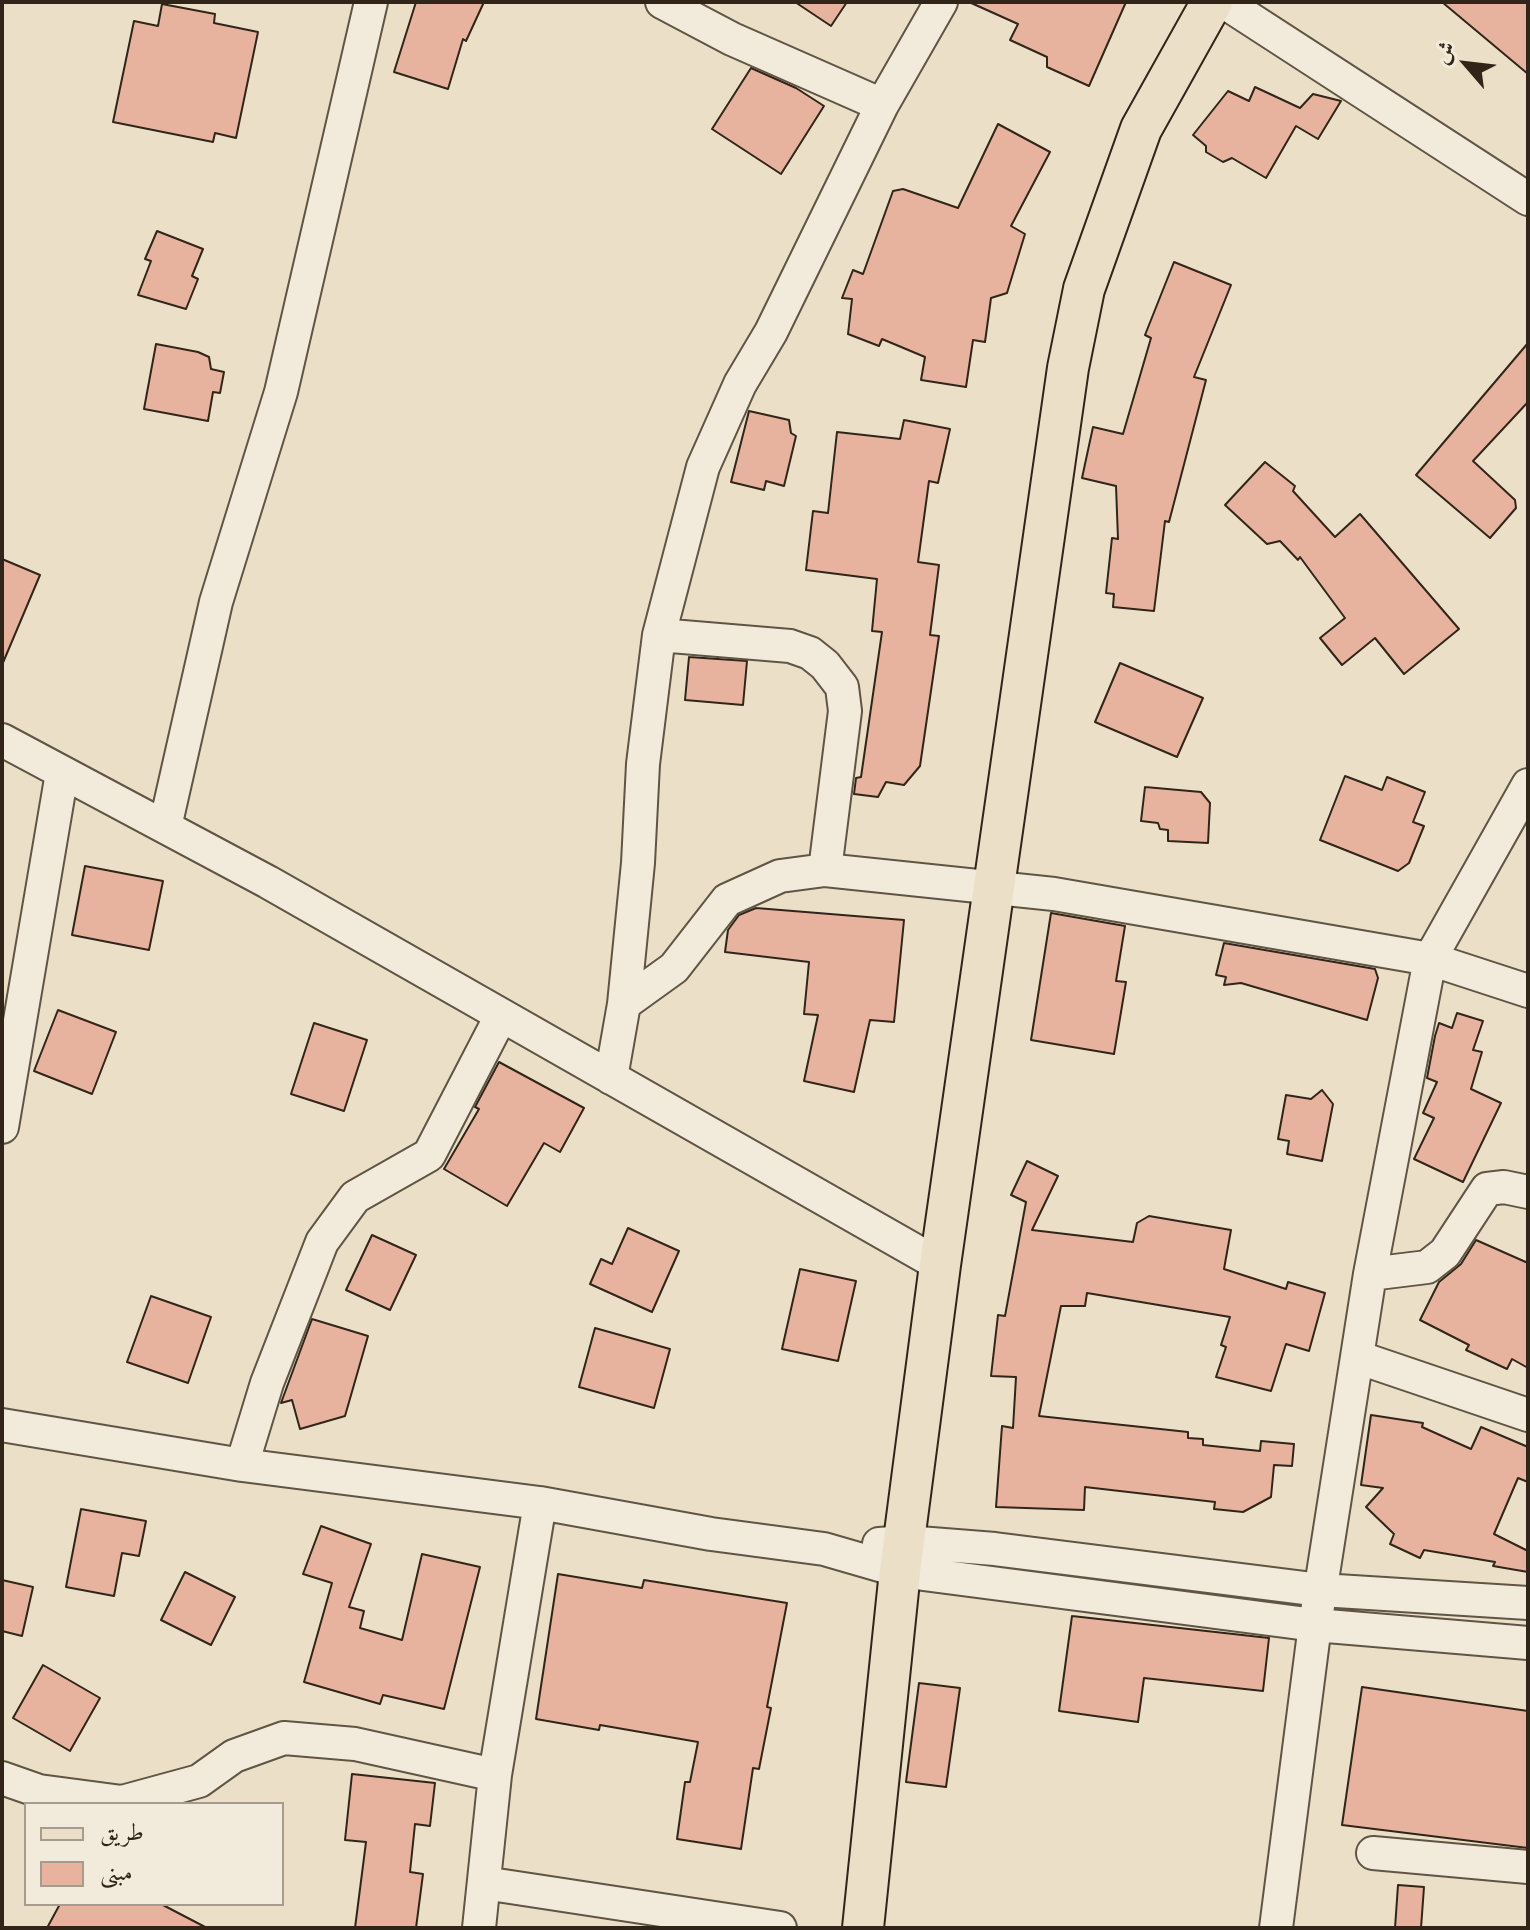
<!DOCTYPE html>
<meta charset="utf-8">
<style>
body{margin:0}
#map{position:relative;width:1530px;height:1930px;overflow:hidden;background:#ebe0c7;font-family:"IM FELL Double Pica",Amiri,serif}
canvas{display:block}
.frame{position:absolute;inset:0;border:4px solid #31251a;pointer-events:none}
.legend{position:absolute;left:24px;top:1802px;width:260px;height:104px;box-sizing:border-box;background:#f2ebdb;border:2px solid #a59c8e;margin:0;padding:10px 14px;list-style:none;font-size:24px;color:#31251a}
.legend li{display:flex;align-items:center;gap:16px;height:40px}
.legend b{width:40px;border:2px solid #a59c8e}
.north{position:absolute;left:1426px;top:24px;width:80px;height:80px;-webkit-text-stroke:6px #f2ebdb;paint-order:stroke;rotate:298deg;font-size:22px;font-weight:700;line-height:32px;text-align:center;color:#31251a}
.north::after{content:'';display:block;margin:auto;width:28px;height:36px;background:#31251a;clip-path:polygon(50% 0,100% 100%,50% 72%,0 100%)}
</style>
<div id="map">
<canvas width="1530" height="1930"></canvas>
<div class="frame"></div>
<ul class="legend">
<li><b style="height:10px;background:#ebe0c7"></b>طريق</li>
<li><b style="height:22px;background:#e7b39f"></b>مبنى</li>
</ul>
<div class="north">ش</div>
</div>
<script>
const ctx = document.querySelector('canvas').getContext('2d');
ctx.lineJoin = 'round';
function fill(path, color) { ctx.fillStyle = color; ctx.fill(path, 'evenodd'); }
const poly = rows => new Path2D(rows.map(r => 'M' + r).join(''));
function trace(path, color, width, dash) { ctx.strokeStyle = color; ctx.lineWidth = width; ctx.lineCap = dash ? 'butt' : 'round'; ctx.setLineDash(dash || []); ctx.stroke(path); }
const building = poly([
 [416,2,484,2,466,41,463,39,448,89,394,72,416,2],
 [795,2,847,2,831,26,795,2],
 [969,2,1126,2,1089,86,1047,67,1047,57,1010,40,1018,24,969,2],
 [1442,2,1528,2,1528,74,1442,2],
 [162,4,215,14,214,23,258,32,236,138,215,133,213,142,113,122,134,21,158,26,162,4],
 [751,68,796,88,824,106,781,174,712,129,751,68],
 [1255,87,1300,108,1313,94,1341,101,1318,139,1296,126,1266,178,1232,158,1223,162,1206,152,1206,146,1193,135,1228,91,1249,101,1255,87],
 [998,124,1050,152,1011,226,1025,234,1007,293,991,298,985,342,973,340,966,387,921,380,925,357,882,339,879,346,848,334,852,299,842,298,853,270,863,274,893,191,903,189,958,208,998,124],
 [157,231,203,249,192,276,198,279,186,309,138,295,151,261,145,259,157,231],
 [1174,262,1231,285,1194,377,1206,380,1169,522,1165,521,1154,611,1113,607,1114,594,1106,593,1112,538,1118,539,1116,486,1082,478,1093,427,1123,434,1151,338,1145,335,1174,262],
 [1528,343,1528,402,1473,461,1515,500,1516,508,1490,538,1416,475,1528,343],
 [156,344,198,352,209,357,211,369,224,372,220,393,213,392,208,421,144,409,156,344],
 [749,411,789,420,791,433,796,436,784,486,766,481,764,490,731,482,749,411],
 [904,420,950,429,938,483,929,481,918,562,939,565,930,635,939,636,920,766,904,785,886,782,878,797,854,794,856,778,861,777,882,632,872,631,877,579,806,570,813,511,828,513,837,432,900,439,904,420],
 [1265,462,1295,486,1293,491,1335,537,1360,514,1459,629,1404,674,1375,638,1342,665,1320,638,1345,618,1300,557,1298,560,1280,541,1267,544,1225,505,1265,462],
 [2,559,40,575,2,665,2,559],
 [689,657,747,661,743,705,685,700,689,657],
 [1120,663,1203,698,1177,757,1095,722,1120,663],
 [1345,776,1382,790,1387,777,1425,792,1413,822,1424,826,1409,863,1398,871,1320,840,1345,776],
 [1145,787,1201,792,1210,803,1208,843,1168,841,1168,830,1160,829,1158,823,1141,821,1145,787],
 [85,866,163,881,149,950,72,935,85,866],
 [756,908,904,920,894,1022,870,1020,854,1092,804,1081,818,1015,804,1014,809,962,725,952,728,930,739,915,756,908],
 [1051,913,1125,926,1116,981,1126,982,1114,1054,1031,1040,1051,913],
 [1224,943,1375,969,1378,978,1367,1020,1241,983,1224,985,1226,977,1216,975,1224,943],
 [58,1010,116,1032,92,1094,34,1071,58,1010],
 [1457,1013,1483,1021,1473,1050,1482,1052,1471,1089,1501,1103,1463,1182,1414,1159,1434,1118,1423,1113,1437,1082,1427,1078,1435,1036,1439,1023,1452,1028,1457,1013],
 [314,1023,367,1040,344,1111,291,1094,314,1023],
 [499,1062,584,1108,560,1152,544,1143,507,1206,444,1169,479,1109,475,1107,499,1062],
 [1322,1090,1333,1104,1322,1161,1287,1154,1289,1141,1278,1139,1286,1095,1311,1099,1322,1090],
 [1027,1161,1058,1176,1032,1230,1133,1242,1137,1223,1149,1216,1231,1230,1224,1269,1286,1289,1288,1282,1325,1293,1309,1351,1286,1344,1271,1391,1216,1377,1226,1347,1221,1345,1230,1317,1087,1293,1085,1306,1061,1306,1039,1416,1188,1432,1188,1438,1203,1439,1203,1445,1260,1451,1261,1441,1294,1444,1292,1466,1274,1465,1271,1497,1243,1512,1214,1509,1215,1502,1085,1487,1084,1510,996,1507,1002,1426,1013,1428,1016,1377,991,1376,998,1315,1005,1316,1026,1202,1011,1195,1027,1161],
 [628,1228,679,1251,652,1312,590,1284,601,1259,612,1264,628,1228],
 [372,1235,416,1255,390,1310,346,1290,372,1235],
 [1476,1240,1528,1263,1528,1368,1512,1359,1507,1369,1466,1350,1469,1345,1420,1320,1439,1282,1461,1264,1476,1240],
 [800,1269,856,1281,838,1361,782,1349,800,1269],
 [151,1296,211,1317,188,1383,127,1362,151,1296],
 [312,1319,368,1336,345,1416,300,1429,292,1400,281,1403,312,1319],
 [595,1328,670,1349,654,1408,579,1387,595,1328],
 [1371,1415,1423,1423,1422,1427,1471,1449,1481,1427,1528,1447,1528,1482,1518,1478,1494,1534,1528,1551,1528,1572,1493,1566,1495,1562,1424,1550,1420,1558,1390,1544,1394,1534,1366,1507,1383,1488,1361,1485,1371,1415],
 [81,1509,146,1521,139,1556,122,1553,114,1596,66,1587,81,1509],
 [321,1526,371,1544,349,1607,364,1611,360,1628,402,1640,422,1554,480,1567,444,1709,383,1695,380,1704,304,1682,332,1583,303,1574,321,1526],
 [185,1572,235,1597,211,1645,161,1620,185,1572],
 [558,1574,642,1588,644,1580,787,1603,767,1707,771,1708,759,1769,753,1768,741,1849,677,1839,685,1782,690,1782,698,1742,600,1725,599,1730,536,1719,558,1574],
 [2,1580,33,1587,22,1636,2,1631,2,1580],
 [1072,1616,1269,1638,1263,1691,1144,1678,1138,1722,1059,1711,1072,1616],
 [43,1665,100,1698,70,1751,13,1718,43,1665],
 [919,1683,960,1688,946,1787,906,1782,919,1683],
 [1362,1687,1528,1711,1528,1848,1342,1825,1362,1687],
 [352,1774,435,1783,430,1826,415,1824,410,1872,423,1874,416,1928,355,1928,366,1842,345,1840,352,1774],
 [1398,1885,1424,1887,1421,1928,1395,1928,1398,1885],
 [60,1904,161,1904,207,1928,47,1928,60,1904]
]);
fill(building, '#e7b39f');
trace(building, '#31251a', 2);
const minor = poly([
 [662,2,732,39,882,105],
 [1224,2,1528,199],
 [659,635,790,646,810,653,825,665,842,687,845,711,825,870],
 [2,740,268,882,940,1265],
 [165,827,216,602,281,392,371,2],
 [624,1004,674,968,727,900,780,876,825,870,1054,894,1430,959,1528,991],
 [611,1078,624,1004,638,863,643,764,659,635,703,467,740,384,771,332,882,105,941,2],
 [2,1127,62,773],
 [1370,1274,1427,1267,1445,1253,1487,1189,1504,1187,1528,1192],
 [1357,1357,1528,1415],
 [2,1425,242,1465,540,1503,711,1534,824,1549,900,1571,1315,1625,1528,1643],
 [242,1465,267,1383,322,1242,355,1197,429,1155,501,1016],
 [879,1544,906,1542,995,1549,1321,1590,1528,1603],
 [2,1778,39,1791,122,1802,199,1781,234,1756,284,1738,355,1744,495,1775],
 [1373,1853,1528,1867],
 [484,1883,780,1928],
 [479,1928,495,1775,540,1503],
 [1276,1928,1315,1625,1370,1274,1430,959,1528,785]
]);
const major = poly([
 [863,1928,900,1571,940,1265,1068,368,1084,289,1141,129,1212,2]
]);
trace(minor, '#605445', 36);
trace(major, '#31251a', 44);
trace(minor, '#f2ebdb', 32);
trace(major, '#ebe0c7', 40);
</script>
